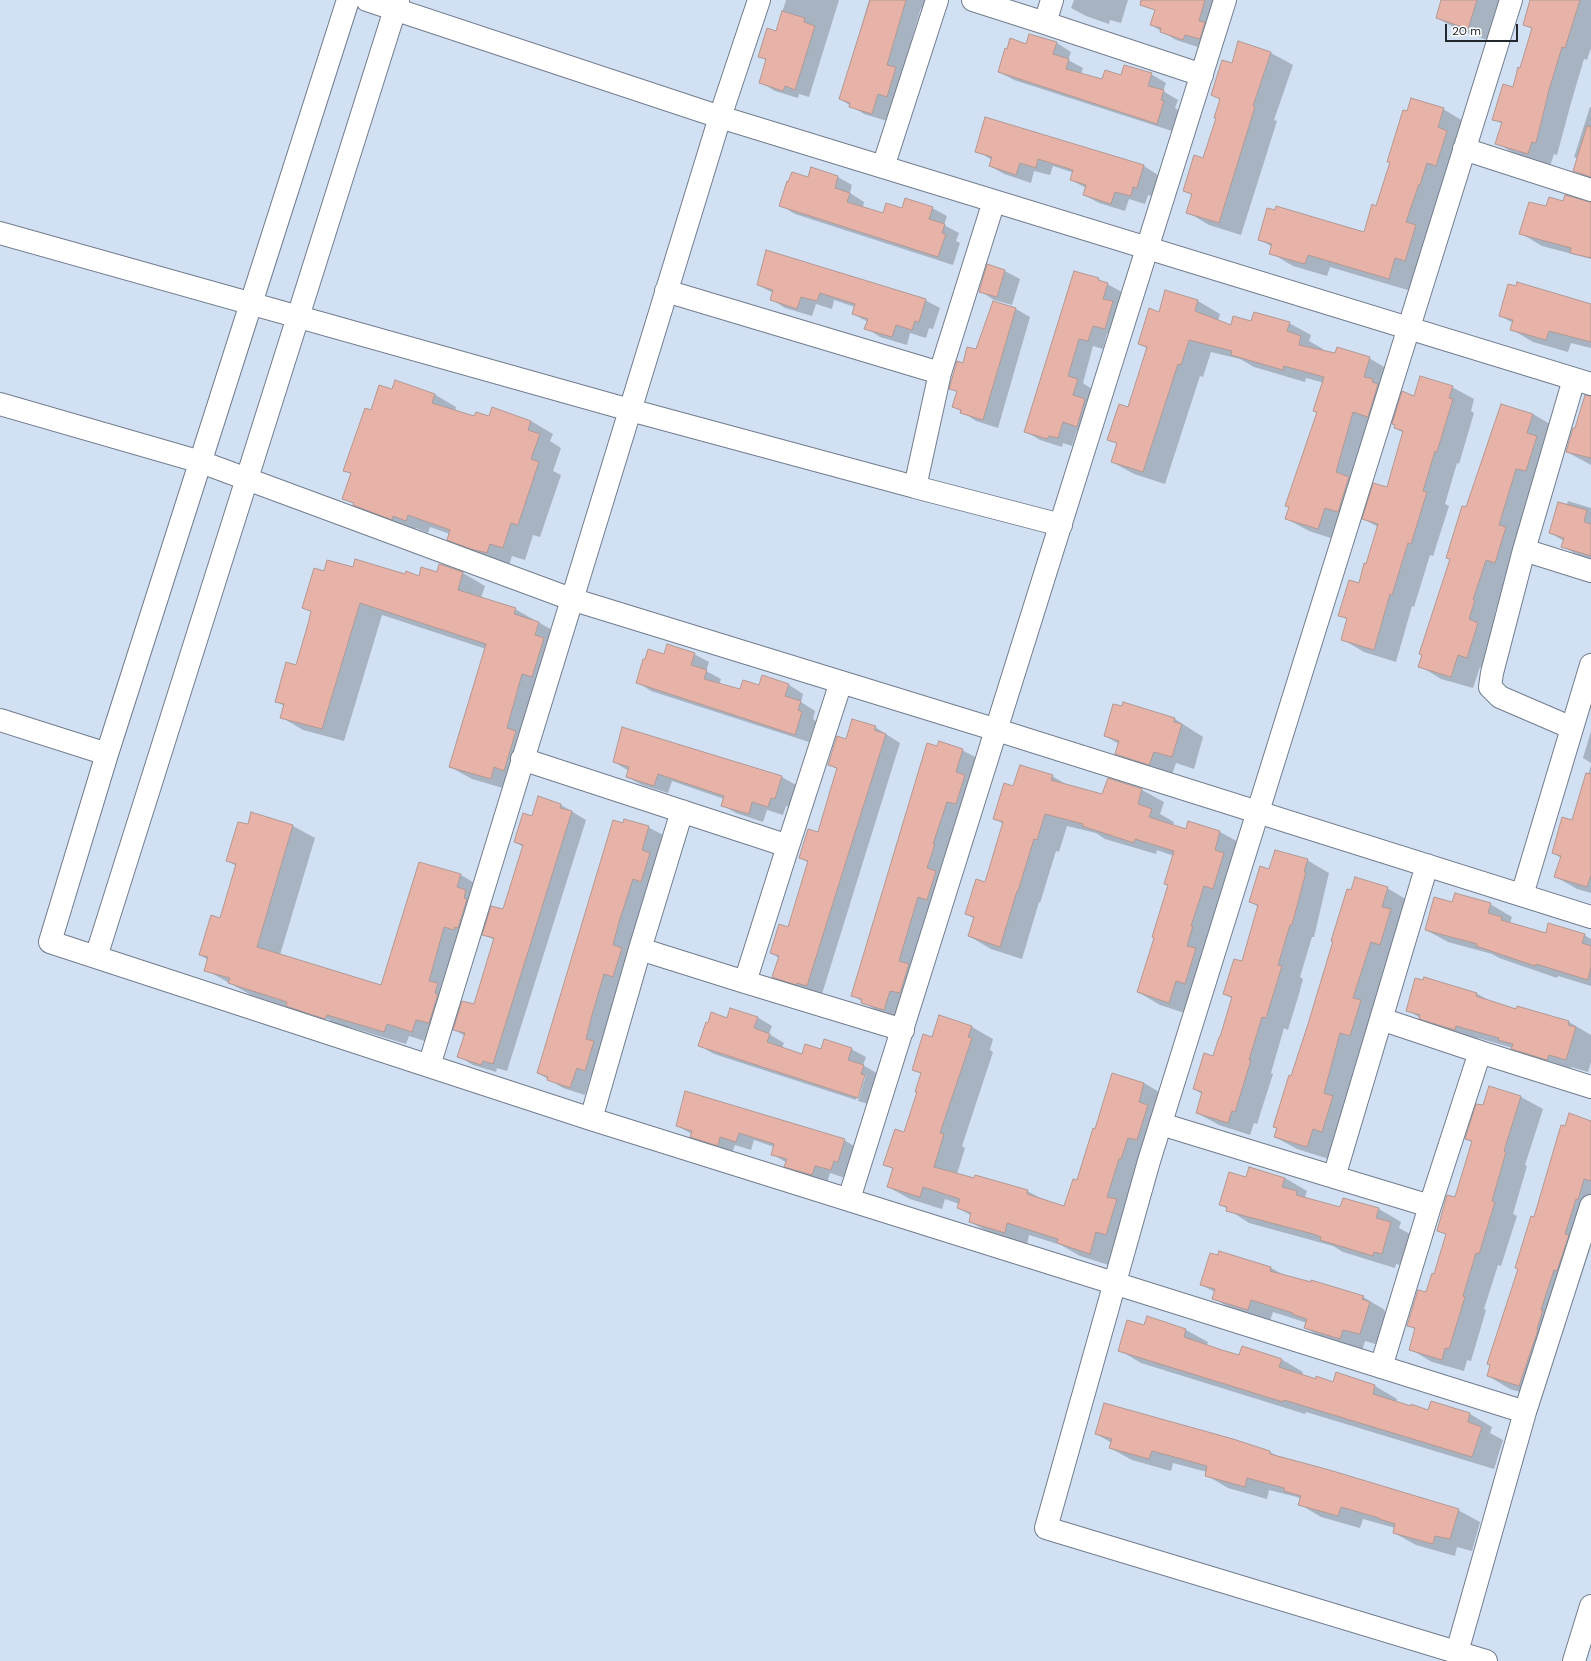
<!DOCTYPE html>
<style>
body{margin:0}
#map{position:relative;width:1591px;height:1661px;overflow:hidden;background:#d2e0f3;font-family:"DM Sans",sans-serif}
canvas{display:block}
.scale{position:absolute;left:1445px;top:24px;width:73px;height:18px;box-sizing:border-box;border:2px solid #23282f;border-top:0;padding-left:5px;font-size:12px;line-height:14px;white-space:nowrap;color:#23282f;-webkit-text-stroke:3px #fff;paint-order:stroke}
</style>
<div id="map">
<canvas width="1591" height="1661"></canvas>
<div class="scale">20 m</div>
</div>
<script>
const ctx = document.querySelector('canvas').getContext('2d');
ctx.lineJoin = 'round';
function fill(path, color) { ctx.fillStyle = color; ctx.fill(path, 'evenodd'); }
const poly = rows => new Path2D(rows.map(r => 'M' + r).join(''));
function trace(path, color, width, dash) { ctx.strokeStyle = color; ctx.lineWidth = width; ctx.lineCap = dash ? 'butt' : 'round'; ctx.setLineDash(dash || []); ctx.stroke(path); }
fill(poly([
 [786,0,839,0,809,97,799,94,798,98,775,91,760,82,767,61,759,56,776,32],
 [869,0,933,0,929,11,921,8,902,72,910,77,902,104,893,101,887,121,864,114,840,99],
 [1074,0,1128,0,1121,23,1110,20,1109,24,1086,16,1071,8],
 [1159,0,1217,0,1213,30,1204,27,1198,47,1176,40,1151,25],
 [1443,0,1513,0,1490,41,1459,30,1437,18],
 [1459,25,1474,29,1473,31,1459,27],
 [1531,0,1591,0,1591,48,1587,60,1584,59,1571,103,1557,155,1554,154,1550,166,1518,156,1497,143,1502,124,1493,119,1514,88,1521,69,1533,29,1524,24],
 [1030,35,1057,43,1071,52,1068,60,1083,68,1081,74,1102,80,1121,76,1151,74,1166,83,1163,91,1178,100,1175,108,1178,110,1172,131,1014,80,999,72,1027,45],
 [1271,53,1293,65,1274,120,1277,121,1241,235,1209,225,1187,212,1193,196,1184,190,1204,159,1217,118,1221,100,1212,95,1232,64],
 [1590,107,1591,107,1591,180,1574,170,1578,159,1574,157],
 [1443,109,1465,122,1411,291,1330,267,1327,276,1293,266,1271,253,1272,247,1259,239,1364,233,1376,207,1391,162,1388,161,1408,112],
 [985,118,1144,166,1158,175,1152,196,1148,195,1145,204,1129,199,1125,211,1099,203,1084,195,1086,188,1071,180,1074,173,1053,166,1050,175,1034,171,1031,183,1004,174,990,166,992,160,977,151],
 [811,168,838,177,852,185,850,193,864,202,863,208,884,214,903,209,932,208,947,216,944,225,959,233,956,241,960,243,953,265,795,214,780,205,808,178],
 [1563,202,1591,205,1591,259,1542,246,1520,233],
 [988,266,1005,271,1020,279,1012,305,994,300,980,291],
 [1098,279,1122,292,1120,337,1107,333,1103,349,1093,346,1083,383,1092,389,1091,434,1077,430,1072,446,1063,443,1062,447,1040,440,1025,431],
 [758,285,925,300,940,308,933,329,929,328,926,338,910,333,907,345,880,337,866,328,868,322,853,314,855,307,834,300,832,309,816,304,812,316,785,308,771,299,773,293],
 [1166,291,1198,301,1220,314,1218,321,1232,326,1252,322,1289,323,1311,335,1309,341,1323,349,1322,351,1369,358,1391,371,1394,394,1401,398,1415,397,1452,387,1474,399,1471,411,1474,413,1459,464,1457,463,1445,504,1449,506,1433,556,1430,555,1414,607,1412,606,1396,662,1364,652,1342,639,1348,620,1339,615,1359,584,1367,565,1378,527,1362,518,1360,524,1347,519,1340,541,1309,531,1287,519,1290,508,1287,506,1318,412,1324,383,1306,378,1305,382,1254,367,1240,359,1211,352,1203,377,1200,376,1165,484,1134,474,1112,462,1117,444,1109,439,1129,408,1148,349,1139,344,1159,313],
 [1392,422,1396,425,1395,428,1404,433,1387,488,1372,491,1358,482,1375,424,1390,429],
 [1016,309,1030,317,998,428,976,421,953,406,957,392,950,388,963,364],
 [1591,309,1591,348,1571,343,1568,352,1533,342,1511,329,1513,323,1500,316],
 [393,391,434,394,456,407,455,411,475,418,531,421,553,434,550,441,561,448,553,471,561,475,540,537,533,535,525,560,512,556,509,565,470,552,448,539,450,534,430,527,428,533,416,528,414,531,376,517,344,498,352,474,345,470,372,411],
 [1533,414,1555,427,1495,613,1496,614,1491,631,1500,636,1489,670,1480,667,1473,688,1441,679,1420,666,1451,560,1448,558,1467,509],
 [1591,425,1591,465,1567,452],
 [1568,501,1591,508,1591,561,1584,559,1562,546,1564,541,1550,533,1559,502,1567,504],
 [440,565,463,573,485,586,481,598,515,609,561,635,513,791,472,779,450,767,486,649,382,615,344,741,303,730,281,717,284,706,276,701,297,666,312,612,304,608,324,572,354,568,419,577,437,573],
 [694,654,709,662,706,671,721,679,719,685,740,691,759,687,762,677,789,685,803,694,801,702,815,711,813,719,816,721,809,742,651,691,637,682,665,655],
 [1175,719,1203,737,1194,769,1176,763,1171,777,1138,766,1116,753,1119,744,1105,736],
 [875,727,900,743,822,994,788,985,773,977,779,958,771,953,789,928,809,863,800,858,818,833,837,769,829,764,847,740],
 [1591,731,1591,763,1583,758],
 [938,747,962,750,977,758,899,1018,877,1011,852,995],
 [614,762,782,777,796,785,789,807,786,806,783,815,767,810,763,822,736,813,722,805,724,799,672,781,668,793,642,785,627,777,629,771],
 [1591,765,1591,893,1577,889,1556,877,1561,858,1553,853,1573,821,1580,802],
 [1052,776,1069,786,1102,795,1142,790,1164,802,1160,814,1174,822,1173,826,1186,830,1189,822,1220,832,1242,844,1191,1015,1160,1005,1138,992,1155,938,1169,886,1165,884,1174,856,1157,850,1156,854,1105,839,1096,833,1067,826,1059,852,1056,851,1040,903,1039,902,1022,959,991,949,969,936,975,919,966,914,986,883,1003,824,994,818,1014,788],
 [539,797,561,805,586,820,507,1071,497,1068,496,1072,473,1065,458,1056,465,1036,453,1029,451,1035,438,1032,434,1044,409,1036,406,1044,349,1027,347,1031,309,1018,290,1008,251,995,206,970,208,960,200,955,221,919,236,866,228,861,248,826,293,826,315,838,280,955,382,987,419,863,461,875,483,888,486,910,490,913,504,910,523,847,515,842,533,818],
 [482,933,494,940,474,1006,461,1008,457,1006,477,939,480,940],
 [303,1011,330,1020,330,1021,307,1014],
 [624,824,648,827,663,835,656,857,664,862,656,889,647,886,628,952,628,985,619,982,600,1046,608,1050,600,1078,591,1075,585,1095,563,1088,538,1073],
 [1307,860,1329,873,1314,937,1312,937,1300,977,1303,979,1299,994,1288,1030,1284,1028,1271,1073,1273,1074,1257,1124,1254,1123,1250,1135,1219,1125,1197,1113,1202,1094,1194,1089,1214,1057,1221,1038,1233,999,1224,994,1242,962,1259,907,1250,902,1270,870],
 [1387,888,1409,901,1329,1159,1297,1149,1275,1137,1278,1129,1275,1127,1352,891],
 [1453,903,1490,904,1512,917,1510,923,1547,934,1584,935,1591,939,1591,986,1558,976,1557,978,1499,958,1492,954,1448,942,1426,930],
 [1476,993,1491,1002,1517,1010,1517,1007,1569,1022,1591,1035,1591,1062,1588,1072,1571,1067,1569,1072,1534,1061,1513,1048,1478,1038,1477,1042,1442,1031,1407,1010],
 [757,1017,772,1026,769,1034,784,1043,782,1048,803,1055,822,1050,851,1049,866,1057,863,1065,878,1074,872,1105,858,1101,866,1075,864,1075,856,1100,714,1054,700,1046,727,1019],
 [972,1027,993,1039,990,1050,993,1052,962,1146,965,1148,957,1174,1027,1191,1042,1199,1065,1207,1077,1181,1096,1130,1113,1074,1144,1083,1166,1096,1112,1266,1080,1256,1061,1245,1029,1235,1027,1245,992,1234,970,1222,972,1216,958,1208,959,1204,945,1199,942,1209,910,1199,888,1187,894,1170,885,1164,905,1133,918,1092,922,1074,913,1069,933,1038],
 [1521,1097,1543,1109,1525,1165,1527,1166,1513,1214,1517,1216,1501,1266,1498,1265,1484,1309,1486,1310,1471,1361,1467,1360,1464,1371,1432,1362,1410,1349,1416,1330,1408,1325,1427,1294,1434,1275,1447,1235,1438,1230,1456,1199,1472,1142,1466,1139,1483,1107],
 [1591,1122,1591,1233,1586,1247,1590,1249,1579,1283,1576,1282,1541,1398,1510,1389,1488,1376,1519,1270,1516,1268,1535,1218,1566,1127],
 [677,1126,844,1140,859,1149,845,1178,830,1173,827,1183,800,1174,786,1166,787,1163,772,1154,774,1147,754,1140,751,1150,735,1145,732,1153,706,1145,691,1136,692,1134],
 [1247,1178,1285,1178,1307,1191,1305,1197,1308,1199,1341,1208,1379,1209,1401,1222,1399,1228,1412,1235,1404,1266,1396,1264,1395,1268,1343,1252,1333,1246,1249,1223,1220,1204],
 [1219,1252,1271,1268,1284,1275,1363,1297,1385,1310,1384,1311,1392,1315,1382,1346,1365,1341,1362,1351,1327,1340,1305,1328,1307,1323,1273,1312,1270,1321,1235,1311,1213,1298,1215,1292,1201,1285],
 [1147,1317,1186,1330,1208,1342,1207,1345,1240,1356,1281,1359,1303,1372,1302,1375,1316,1380,1333,1383,1336,1374,1375,1386,1397,1399,1396,1402,1411,1407,1428,1411,1431,1402,1470,1414,1492,1427,1490,1433,1503,1440,1494,1469,1306,1412,1305,1414,1141,1363,1119,1350,1144,1326],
 [1096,1434,1232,1440,1270,1452,1279,1457,1458,1510,1480,1522,1472,1551,1457,1547,1455,1556,1416,1545,1394,1533,1395,1528,1363,1519,1360,1528,1321,1517,1299,1504,1300,1499,1297,1497,1269,1490,1267,1499,1228,1488,1206,1475,1207,1472,1173,1463,1171,1471,1132,1460,1110,1448,1112,1443]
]), '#0003');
const building = poly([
 [870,0,906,0,887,65,896,67,887,97,878,94,872,114,849,107,850,103,839,99,870,0],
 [1141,0,1205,0,1199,21,1205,22,1200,39,1185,35,1183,40,1160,32,1161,28,1150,25,1155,10,1140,5,1141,0],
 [1441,0,1477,0,1468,29,1436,18,1441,0],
 [1530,0,1580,0,1565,48,1562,47,1549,90,1536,143,1532,142,1528,154,1495,144,1502,122,1492,120,1503,84,1513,87,1518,67,1520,68,1532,28,1523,25,1530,0],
 [782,11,805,18,804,22,815,26,795,90,785,86,783,91,759,83,766,59,758,57,767,28,776,31,782,11],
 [1029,34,1057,42,1053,54,1069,59,1066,69,1102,79,1105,70,1121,75,1124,65,1152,73,1148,86,1164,90,1161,100,1164,101,1157,124,998,72,1005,48,1007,49,1010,38,1026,44,1029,34],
 [1238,41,1271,52,1253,106,1255,107,1219,223,1186,213,1192,194,1183,191,1194,155,1203,158,1216,118,1214,118,1220,99,1211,95,1222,60,1232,63,1238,41],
 [1411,98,1444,108,1438,127,1447,131,1436,166,1427,163,1420,185,1419,184,1406,222,1416,225,1405,261,1395,258,1389,279,1308,255,1305,264,1269,254,1272,244,1258,240,1267,208,1275,210,1276,206,1364,232,1372,204,1376,206,1390,162,1387,162,1403,110,1407,111,1411,98],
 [985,117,1144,165,1137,188,1133,187,1131,196,1115,192,1111,204,1083,195,1086,185,1070,180,1073,170,1038,159,1036,168,1020,163,1016,175,989,166,992,157,975,152,985,117],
 [1587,126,1591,127,1591,177,1573,171,1587,126],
 [811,167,838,176,835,188,850,193,847,202,883,213,886,203,902,208,905,198,933,207,929,219,945,224,942,233,946,234,938,257,779,206,787,181,788,182,792,172,808,177,811,167],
 [1565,195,1591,202,1591,258,1570,253,1571,248,1519,234,1529,202,1546,206,1549,197,1563,201,1565,195],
 [766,250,926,299,919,322,915,321,912,330,896,325,892,337,864,329,868,319,852,314,855,304,820,293,817,301,801,297,797,309,770,300,773,290,757,285,766,250],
 [987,264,1005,270,997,297,979,292,987,264],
 [1074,271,1099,278,1098,280,1108,283,1103,299,1113,301,1105,329,1093,326,1088,341,1079,339,1068,376,1078,379,1073,395,1085,399,1077,427,1063,422,1058,438,1049,436,1047,439,1024,432,1074,271],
 [1517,282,1591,304,1591,342,1549,331,1546,340,1510,330,1513,320,1499,316,1508,284,1516,286,1517,282],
 [1165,290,1198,300,1195,311,1231,325,1233,316,1251,321,1254,312,1290,322,1287,331,1301,336,1299,345,1335,353,1337,347,1370,357,1364,377,1373,379,1372,382,1378,384,1368,417,1353,412,1336,472,1349,477,1338,512,1325,508,1318,529,1285,519,1289,507,1285,506,1317,412,1313,411,1324,377,1284,366,1283,370,1231,355,1232,351,1189,340,1181,365,1178,364,1143,472,1111,462,1117,443,1107,440,1119,404,1128,407,1147,347,1138,344,1149,308,1159,312,1165,290],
 [993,301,1016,308,983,420,960,413,961,410,952,407,957,391,949,389,957,361,963,363,967,347,976,349,993,301],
 [1420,376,1453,386,1449,398,1453,399,1437,452,1435,451,1423,491,1427,492,1411,544,1408,543,1392,595,1390,594,1374,650,1341,640,1347,618,1338,616,1349,580,1359,583,1364,563,1366,564,1378,524,1362,519,1373,483,1387,487,1403,431,1394,428,1395,425,1392,424,1402,391,1414,396,1420,376],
 [395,380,435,394,432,403,474,416,476,412,489,416,492,407,531,421,528,430,540,434,531,459,539,462,518,525,511,523,503,548,490,544,487,553,471,549,447,540,450,530,408,515,406,521,393,516,392,520,353,505,354,503,342,499,351,473,343,471,365,408,371,410,379,385,392,389,395,380],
 [1585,395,1591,396,1591,458,1566,452,1573,428,1575,428,1585,395],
 [1501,404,1533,414,1527,433,1537,436,1526,471,1516,469,1499,525,1506,527,1495,563,1486,560,1473,600,1475,600,1469,619,1478,623,1467,658,1458,655,1451,677,1418,667,1422,655,1419,654,1450,559,1446,558,1462,506,1466,507,1501,404],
 [1558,502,1587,510,1584,522,1591,524,1591,556,1561,547,1564,538,1549,533,1558,502],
 [355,559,405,574,406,571,419,576,421,567,437,572,439,564,463,572,458,590,516,608,514,614,539,622,535,635,544,638,532,677,522,674,507,728,516,731,504,771,494,767,491,779,449,767,486,644,360,603,322,729,280,718,284,704,275,702,286,662,296,665,308,624,311,611,302,608,314,568,324,571,327,560,353,567,355,559],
 [667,644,695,653,691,665,707,670,704,679,740,689,743,680,759,685,762,675,789,684,785,696,801,701,798,710,802,712,795,735,636,683,643,659,645,659,648,649,664,654,667,644],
 [1123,702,1175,718,1174,722,1182,724,1172,757,1154,752,1149,765,1115,754,1119,741,1104,736,1113,704,1122,706,1123,702],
 [852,719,876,726,874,730,886,734,807,986,797,983,796,985,772,977,779,956,770,953,779,924,788,927,801,884,808,861,799,858,808,829,818,832,830,791,837,768,828,765,837,736,846,739,852,719],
 [622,727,782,776,775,799,771,798,768,807,752,802,749,814,721,806,724,796,658,774,654,786,626,777,629,767,613,762,622,727],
 [939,741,963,749,956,772,965,775,956,804,947,802,933,844,935,844,927,868,936,871,927,900,918,897,899,961,909,964,900,993,890,991,884,1010,861,1003,862,999,851,996,927,743,937,746,939,741],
 [1020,765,1053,775,1051,780,1102,794,1108,778,1142,789,1138,804,1152,809,1149,817,1186,829,1188,821,1220,831,1215,850,1224,853,1213,889,1204,886,1191,926,1193,926,1187,946,1196,948,1185,984,1176,981,1169,1003,1137,992,1154,938,1152,937,1168,885,1164,884,1174,851,1135,839,1134,843,1082,826,1083,824,1045,814,1037,840,1034,839,1018,891,1017,891,1000,947,968,936,974,917,965,914,976,879,985,882,1003,822,993,819,1004,783,1013,786,1020,765],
 [1586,773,1591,774,1591,875,1587,887,1554,877,1561,856,1552,853,1562,817,1572,820,1586,773],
 [538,796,561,804,560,808,572,811,493,1064,483,1061,481,1065,457,1057,465,1033,453,1030,462,1001,474,1004,494,938,482,935,491,906,503,909,523,845,514,842,523,813,532,816,538,796],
 [251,812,293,825,257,947,381,985,419,862,461,874,457,887,466,890,464,898,467,899,458,928,455,927,454,930,444,927,429,981,438,983,435,993,438,994,429,1023,416,1020,412,1032,387,1024,384,1032,327,1015,325,1019,286,1006,287,1002,228,983,230,978,204,971,208,957,199,955,211,915,220,918,236,864,226,861,238,822,248,824,251,812],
 [624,819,649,826,642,850,650,853,641,882,633,879,619,922,613,945,622,948,613,977,604,974,592,1015,586,1039,594,1041,585,1071,577,1068,570,1088,547,1080,548,1077,537,1073,613,820,623,823,624,819],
 [1275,850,1308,859,1304,872,1306,872,1292,925,1290,925,1278,965,1282,966,1266,1018,1262,1017,1249,1060,1251,1060,1235,1112,1232,1111,1228,1123,1196,1113,1202,1092,1193,1089,1204,1053,1213,1056,1219,1037,1220,1037,1232,997,1223,994,1234,959,1242,961,1258,905,1249,902,1260,866,1269,869,1275,850],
 [1355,877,1388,887,1382,907,1391,909,1380,945,1371,942,1353,998,1361,1000,1350,1036,1340,1033,1324,1093,1333,1096,1322,1132,1313,1129,1307,1147,1274,1137,1277,1128,1273,1127,1289,1075,1291,1076,1308,1024,1333,941,1331,941,1347,889,1351,890,1355,877],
 [1455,893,1491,903,1488,913,1502,917,1501,920,1546,933,1548,923,1585,934,1582,943,1591,946,1591,967,1588,980,1536,964,1535,966,1476,946,1477,944,1425,930,1434,897,1452,902,1455,893],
 [1424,977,1477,993,1476,996,1516,1009,1517,1006,1569,1021,1568,1025,1576,1027,1566,1060,1549,1055,1547,1060,1511,1049,1513,1044,1498,1040,1499,1038,1456,1026,1455,1030,1419,1019,1420,1015,1406,1011,1415,978,1423,980,1424,977],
 [730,1008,758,1017,754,1028,770,1034,767,1042,802,1054,805,1044,821,1049,824,1039,852,1048,848,1060,864,1065,861,1074,865,1075,858,1098,698,1046,706,1022,708,1023,711,1012,727,1018,730,1008],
 [939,1015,972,1026,968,1037,972,1038,940,1133,944,1134,934,1167,974,1178,975,1175,1028,1190,1027,1194,1064,1206,1073,1179,1077,1180,1093,1128,1095,1129,1112,1073,1144,1083,1139,1102,1148,1105,1137,1140,1128,1138,1121,1159,1119,1159,1107,1197,1117,1199,1106,1235,1096,1232,1090,1254,1057,1243,1058,1239,1007,1223,1005,1233,969,1222,971,1213,957,1208,960,1199,923,1187,920,1197,887,1187,893,1168,883,1165,895,1129,904,1132,917,1092,915,1092,921,1073,912,1070,923,1034,932,1037,939,1015],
 [1489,1086,1521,1096,1504,1151,1506,1152,1492,1201,1495,1202,1479,1254,1476,1253,1463,1296,1465,1297,1449,1349,1445,1348,1442,1360,1409,1350,1415,1328,1407,1326,1418,1290,1426,1292,1432,1273,1434,1274,1446,1234,1437,1231,1447,1195,1455,1197,1472,1141,1465,1139,1476,1104,1483,1105,1489,1086],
 [685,1091,845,1139,838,1162,834,1161,831,1170,815,1166,812,1175,784,1167,787,1159,771,1155,774,1144,739,1133,736,1142,720,1137,718,1146,690,1137,692,1131,676,1126,685,1091],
 [1569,1113,1591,1121,1591,1181,1584,1179,1578,1200,1576,1199,1565,1234,1569,1235,1557,1271,1554,1270,1541,1310,1543,1310,1537,1329,1538,1330,1519,1386,1487,1376,1490,1365,1487,1364,1518,1269,1515,1268,1531,1216,1534,1217,1561,1125,1565,1126,1569,1113],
 [1249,1167,1285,1178,1282,1187,1297,1191,1296,1195,1340,1207,1343,1198,1379,1208,1376,1218,1391,1222,1382,1254,1374,1252,1373,1256,1320,1240,1321,1237,1313,1234,1226,1211,1227,1207,1219,1205,1229,1172,1246,1177,1249,1167],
 [1219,1251,1271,1267,1270,1271,1311,1282,1311,1280,1364,1296,1362,1299,1370,1302,1360,1334,1343,1330,1340,1339,1304,1328,1307,1319,1292,1314,1293,1313,1251,1300,1248,1310,1212,1299,1215,1289,1200,1285,1210,1253,1218,1255,1219,1251],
 [1147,1316,1186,1329,1184,1337,1222,1350,1239,1355,1242,1346,1282,1359,1279,1367,1316,1379,1316,1376,1333,1382,1336,1372,1375,1385,1373,1394,1411,1406,1411,1404,1428,1410,1431,1401,1470,1413,1468,1422,1482,1427,1472,1457,1284,1400,1283,1402,1118,1351,1127,1320,1144,1325,1147,1316],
 [1104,1403,1233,1439,1270,1451,1270,1454,1326,1469,1459,1509,1450,1539,1435,1536,1433,1544,1393,1533,1395,1524,1379,1519,1379,1518,1341,1507,1338,1516,1298,1505,1301,1496,1284,1491,1284,1488,1247,1478,1245,1487,1205,1476,1207,1466,1178,1458,1152,1451,1149,1459,1109,1448,1112,1439,1095,1434,1104,1403]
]);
fill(building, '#e7b3a8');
trace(building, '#b19893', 1);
const minor = poly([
 [348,0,107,754,50,942,591,1119,1525,1412],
 [367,0,720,117,1591,384],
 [973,0,1045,23,1052,0],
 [1045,23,1202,75],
 [1464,149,1591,190],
 [883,167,937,0],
 [994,201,940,373,915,487,1061,525],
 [0,233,630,410,915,487],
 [666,291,940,373],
 [1574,379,1524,550,1591,571],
 [0,404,201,462,571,599,997,730,1591,917],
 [1524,550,1492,673,1490,687,1500,697,1572,728],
 [0,720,107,754],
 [522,759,788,846,841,682],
 [682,811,640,949,745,982,788,846],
 [1427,865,1334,1177,1430,1206,1480,1052,1591,1087],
 [1522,895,1591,665],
 [96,957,398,0],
 [745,982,903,1030],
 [1381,1019,1480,1052],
 [429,1066,720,117,759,0],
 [591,1119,640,949],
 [1161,1124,1334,1177],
 [849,1199,1225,0],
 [1381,1367,1430,1206],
 [1457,1652,1525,1412,1591,1206],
 [1486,1661,1046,1528,1149,1161,1511,0],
 [1574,1661,1591,1606]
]);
trace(minor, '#717d8e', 24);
trace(minor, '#fff', 22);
</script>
